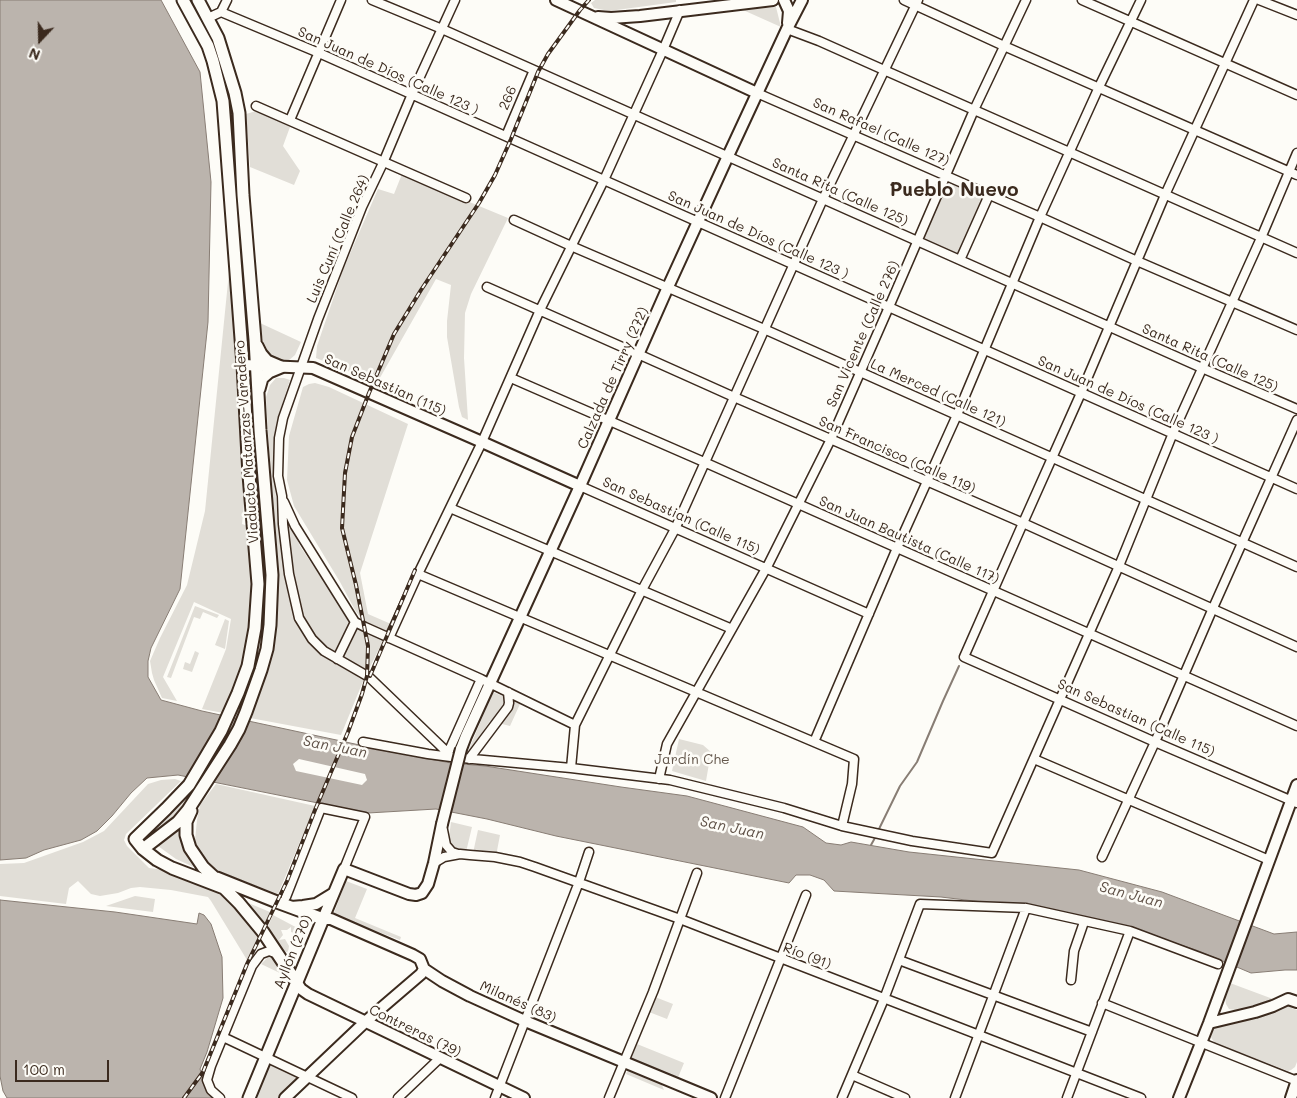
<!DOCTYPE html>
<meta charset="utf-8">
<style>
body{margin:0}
#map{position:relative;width:1297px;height:1098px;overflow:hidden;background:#fdfcf7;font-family:Mali,sans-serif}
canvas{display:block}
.north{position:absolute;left:15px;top:15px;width:50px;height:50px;-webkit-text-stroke:4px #fdfcf7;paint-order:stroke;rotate:201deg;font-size:14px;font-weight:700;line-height:20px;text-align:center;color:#3b2a1e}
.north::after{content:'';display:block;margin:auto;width:18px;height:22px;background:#3b2a1e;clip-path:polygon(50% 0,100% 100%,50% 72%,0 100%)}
.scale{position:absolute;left:15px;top:1060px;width:94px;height:22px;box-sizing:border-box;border:2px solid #3b2a1e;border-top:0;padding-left:6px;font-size:15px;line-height:18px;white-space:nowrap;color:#3b2a1e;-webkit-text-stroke:4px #fdfcf7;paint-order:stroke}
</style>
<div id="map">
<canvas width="1297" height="1098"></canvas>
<div class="north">N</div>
<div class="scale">100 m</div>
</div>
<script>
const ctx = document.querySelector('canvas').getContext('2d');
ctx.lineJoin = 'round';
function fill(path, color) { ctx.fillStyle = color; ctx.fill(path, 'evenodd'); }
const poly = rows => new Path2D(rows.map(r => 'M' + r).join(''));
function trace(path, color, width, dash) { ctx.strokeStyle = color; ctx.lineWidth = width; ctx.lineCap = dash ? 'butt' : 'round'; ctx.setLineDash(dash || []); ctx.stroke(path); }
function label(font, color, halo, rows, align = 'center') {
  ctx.font = font + ' Mali,sans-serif'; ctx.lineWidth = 5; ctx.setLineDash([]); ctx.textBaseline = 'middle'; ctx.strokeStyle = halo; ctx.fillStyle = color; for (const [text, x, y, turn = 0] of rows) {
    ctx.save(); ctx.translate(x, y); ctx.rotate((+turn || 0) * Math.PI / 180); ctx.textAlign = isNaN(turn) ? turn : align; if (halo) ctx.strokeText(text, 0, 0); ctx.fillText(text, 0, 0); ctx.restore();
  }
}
fill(poly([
 [187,0,194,0,213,36,227,81,232,110,250,351,249,351,241,256,237,238,228,111],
 [595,0,676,0,676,2,609,11,594,8,591,3],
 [776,7,781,27,743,10],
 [256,111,290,127,283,146,300,171,294,185,250,167,246,114],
 [402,174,508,218,471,294,465,313,464,358,468,420,462,417,459,407,447,337,447,321,451,285,436,279,377,383,316,358,317,346,343,270,378,189,394,194],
 [949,182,984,197,959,254,925,240,923,233,944,184],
 [229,272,237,357,246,484,242,524,274,535,266,397,270,385,276,378,284,378,290,380,277,420,273,460,279,537,287,539,285,511,300,546,352,624,384,639,364,679,341,735,202,709,226,649,231,619,194,602,163,677,177,701,162,698,154,680,152,673,150,661,160,638,187,585,205,511],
 [260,323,301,342,295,355,288,361,279,359,273,357,264,349],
 [252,381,263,521,259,521,255,486,257,480,251,382],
 [315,383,329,387,408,424,360,573,368,614,391,624,387,631,365,621,360,617,355,610,340,582,294,506,287,480,289,436,303,387,309,384],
 [195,606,219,615,217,618,203,612,200,619,194,617,171,678,167,677],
 [225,619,229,621,225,649,215,645],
 [195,651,199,653,192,672,183,669,185,662,190,664],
 [493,692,520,704,510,726,490,721,467,754],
 [679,739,703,745,711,752,706,781,672,771],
 [175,779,181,781,126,834,124,840,127,846,149,868,164,870,179,876,216,892,227,899,236,906,258,936,247,960,211,901,208,897,171,890,140,887,131,888,118,893,100,896,91,894,78,881,69,888,66,904,0,896,0,864,24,863,83,842,104,831,148,784,161,780],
 [216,784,315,806,278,894,220,872,206,861,198,850,195,840,197,820,200,805],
 [188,793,190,793,191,796,170,820,163,827,149,837,148,837,148,835,166,819],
 [451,822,472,827,466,852,457,851,452,847,449,837],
 [182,825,184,844,192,863,196,868,176,859,158,846],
 [478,830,500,835,496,856,473,853],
 [346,881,367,889,355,918,401,937,400,940,341,918,334,913],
 [135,896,155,899,153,912,106,906],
 [246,902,270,912,264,924],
 [273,915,305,932,304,935,300,935,291,932,291,927,287,930,281,930,283,935,279,940,285,939,289,946,288,953,281,949,267,929],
 [268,957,272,957,276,960,284,975,261,964],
 [1230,983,1273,999,1251,1007,1235,1010,1229,1009,1226,1004,1225,997],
 [655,997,673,1004,667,1019,649,1012],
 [1284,1005,1297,1010,1297,1062,1295,1067,1291,1070,1288,1071,1215,1043,1212,1039,1211,1037,1213,1026],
 [637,1044,684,1063,677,1080,630,1062],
 [271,1063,300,1076,300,1080,280,1098,255,1098],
 [628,1069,661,1083,664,1090,626,1074]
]), '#e1ded7');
const water = poly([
 [0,0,161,0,200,72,211,182,208,322,180,589,151,648,148,661,148,677,161,700,202,711,392,752,451,763,485,766,621,787,687,796,803,827,826,843,841,845,851,842,909,852,1079,870,1162,892,1274,934,1297,932,1297,970,1285,970,1251,973,1199,951,1123,926,1064,912,941,897,834,891,824,880,810,875,796,875,789,883,556,836,487,819,436,809,368,813,178,775,147,778,131,793,112,816,97,831,81,840,44,850,26,858,0,860,0,0],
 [0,900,115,912,197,924,199,913,204,915,211,924,222,957,223,998,207,1052,200,1069,204,1083,213,1098,7,1098,3,1091,0,1076,0,900]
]);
fill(water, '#bbb4ad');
trace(water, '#887d74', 1);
fill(poly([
 [299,759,365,774,367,780,362,785,296,771,293,764]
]), '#fdfcf7');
trace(poly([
 [878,831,900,786,917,762,943,701,959,666],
 [871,845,876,836]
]), '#887d74', 2);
const minor = poly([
 [372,0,442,29,1202,368,1297,409],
 [904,0,1004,46,1297,175],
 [1082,0,1297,95],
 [1254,0,1165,195,1081,393,1023,523,964,657,1155,742,1297,803],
 [1259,0,1297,15],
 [221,12,227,0],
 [208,18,221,12,319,53,1297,489],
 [787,29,819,41,884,70,1297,253],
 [757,93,1040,217,1137,261,1297,330],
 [256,106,466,198],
 [290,120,341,0],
 [506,136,534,70],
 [514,220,571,246,764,329,1297,567],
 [960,260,989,195],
 [487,287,638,354,734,397,1023,523,1297,647],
 [511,378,704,462,1297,726],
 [580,486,869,614],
 [284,502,295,526,355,622,365,627,481,679,575,725],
 [450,508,732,629],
 [418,574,854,759,852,784,842,826],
 [389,638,418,574,482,442,540,310,604,180,663,50,680,10],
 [337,659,355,622],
 [363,742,428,754,451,757,571,768,670,780,784,808,842,826,912,841,992,853,1119,566,1173,433,1261,238,1297,153],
 [814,742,897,548,957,415,1040,217,1099,87,1141,0],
 [448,753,369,677,324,651,312,639,299,618,289,574,283,524,282,496,278,476,279,438,283,418,318,319,362,207,383,163,412,94,455,0],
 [450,756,448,753,481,679],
 [469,759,508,707,509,703,508,692],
 [1034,759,1269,860],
 [571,768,575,725,642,590,675,529,823,199,918,0],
 [659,779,667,744,768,565,831,439,889,307,974,110,1026,0],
 [443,830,446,845,452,852,458,854],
 [1102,857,1155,742,1213,608,1297,420],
 [434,863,444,857,460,854,470,855,495,857,520,862,535,867,680,919,1141,1098],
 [286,897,321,808,365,817,344,869],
 [899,960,1092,1032],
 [1071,980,1074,951,1084,922],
 [1102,1003,1297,1081],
 [223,1037,352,1098],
 [852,1075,905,1098],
 [220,1098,211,1090,207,1080,211,1066,252,966,261,954,269,951,278,954],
 [398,1098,440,1058],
 [495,1098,579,882,589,852],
 [609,1098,653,992,697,873],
 [725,1098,806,895],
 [842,1098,884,999,920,904,1026,908,1130,931,1218,964],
 [955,1098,1026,908],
 [1067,1098,1130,931]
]);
const major = poly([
 [556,0,757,93],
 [784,0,789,11,788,23],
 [598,17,611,18,640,16,773,0],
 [243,365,313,368,482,442,580,486],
 [461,749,466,736,580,486,668,287,728,156,787,29,802,0],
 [442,824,434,863,428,884,422,893,416,895,409,894,344,869,323,919,331,919,340,923,413,955,420,959,424,969,442,981,470,996,525,1021,711,1098],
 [291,907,303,906,316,904,334,893],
 [297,983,301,989,308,994,524,1098],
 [1209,1023,1255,1012,1273,1006,1288,999,1297,1002],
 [285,1098,365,1022,421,974,424,969],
 [1179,1098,1209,1023,1297,785],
 [1291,1098,1297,1080]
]);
const highway = poly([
 [183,0,208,46,213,61,223,101,243,365,249,475,258,584,255,628,248,666,238,693,221,731,189,785,166,809,135,839,143,849,157,860,172,868,224,888,239,903,263,932,297,983],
 [257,346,261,354,267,361,281,367],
 [259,389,262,378,269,372,281,367],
 [191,811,186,822,186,835,190,848,203,867,215,878],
 [143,849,178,822,188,810,230,745,239,729,246,712,261,670,267,649,270,625,272,575,260,430,255,340,243,195,239,113,235,93,218,38,198,0],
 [217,878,277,902,323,919,249,1098]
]);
trace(minor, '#3b2a1e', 11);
trace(major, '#3b2a1e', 14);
trace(highway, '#3b2a1e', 15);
trace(minor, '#fdfcf7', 8);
trace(major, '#fdfcf7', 10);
trace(highway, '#fdfcf7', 11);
const rail = poly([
 [370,676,415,570],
 [184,1098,203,1072,247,964,287,881,315,810,348,732,362,694,367,676,368,646,356,585,342,528,345,473,352,437,369,393,394,334,421,290,479,203,495,175,511,139,538,72,548,54,580,10,589,0]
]);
trace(rail, '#3b2a1e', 4);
trace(rail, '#fdfcf7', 2, [5.5]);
const majorBridge = poly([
 [442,824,461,749]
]);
trace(majorBridge, '#3b2a1e', 14, []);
trace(majorBridge, '#fdfcf7', 10);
label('14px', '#3b2a1e', '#fdfcf7', [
 ["San Juan de Díos (Calle 123 )",388,71,24],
 ["266",508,98,-67],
 ["San Rafael (Calle 127)",881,132,24],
 ["Santa Rita (Calle 125)",840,192,24],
 ["San Juan de Díos (Calle 123 )",758,235,24],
 ["Luis Cuní (Calle 264)",338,239,-67],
 ["San Vicente (Calle 276)",863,334,-66],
 ["Santa Rita (Calle 125)",1210,358,24],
 ["Calzada de Tirry (272)",613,378,-66],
 ["San Sebastian (115)",385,385,24],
 ["La Merced (Calle 121)",938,393,24],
 ["San Juan de Díos (Calle 123 )",1128,400,24],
 ["Viaducto Matanzas-Varadero",247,442,-94],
 ["San Francisco (Calle 119)",897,455,24],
 ["San Sebastian (Calle 115)",681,516,24],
 ["San Juan Bautista (Calle 117)",909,540,24],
 ["San Sebastian (Calle 115)",1136,718,24],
 ["Ayllón (270)",293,952,-68],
 ["Río (91)",807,956,21],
 ["Milanés (83)",518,1002,24],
 ["Contreras (79)",415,1031,26]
]);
label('14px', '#64574c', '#fdfcf7', [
 ["Jardín Che",692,760]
]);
label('italic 15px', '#615349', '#fdfcf7', [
 ["San Juan",335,747,11],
 ["San Juan",732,828,12],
 ["San Juan",1131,895,15]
]);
label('bold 19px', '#3b2a1e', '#fdfcf7', [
 ["Pueblo Nuevo",954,190]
]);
</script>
